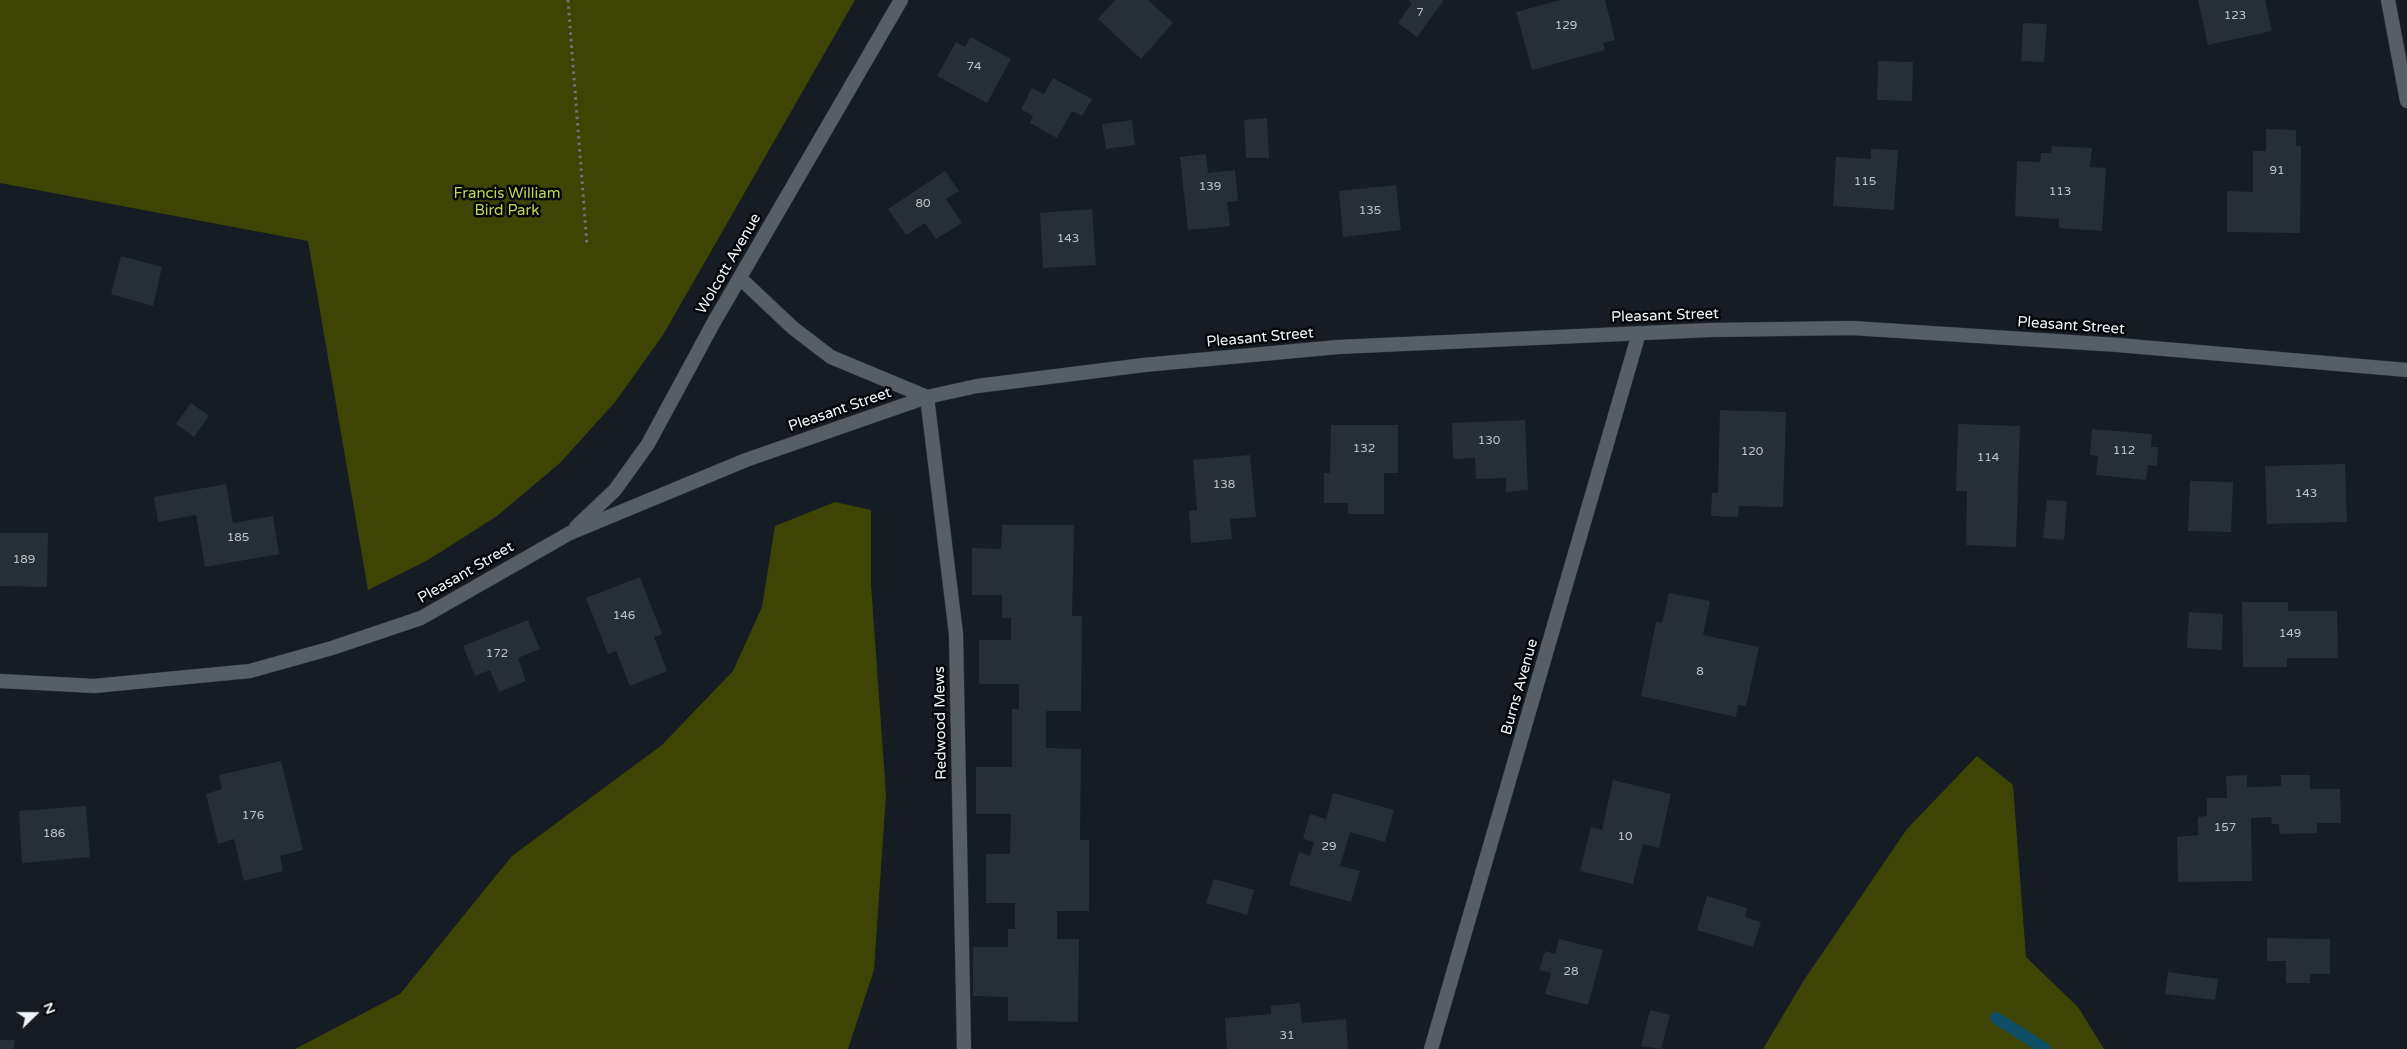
<!DOCTYPE html>
<style>
body{margin:0}
#map{position:relative;width:2407px;height:1049px;overflow:hidden;background:#151c23;font-family:"Varela Round",sans-serif}
canvas{display:block}
.north{position:absolute;left:10px;top:989px;width:50px;height:50px;-webkit-text-stroke:4px #040709;paint-order:stroke;rotate:68deg;font-size:14px;font-weight:700;line-height:20px;text-align:center;color:#f0f5f9}
.north::after{content:'';display:block;margin:auto;width:18px;height:22px;background:#f0f5f9;clip-path:polygon(50% 0,100% 100%,50% 72%,0 100%)}
</style>
<div id="map">
<canvas width="2407" height="1049"></canvas>
<div class="north">N</div>
</div>
<script>
const ctx = document.querySelector('canvas').getContext('2d');
ctx.lineJoin = 'round';
function fill(path, color) { ctx.fillStyle = color; ctx.fill(path, 'evenodd'); }
const poly = rows => new Path2D(rows.map(r => 'M' + r).join(''));
function trace(path, color, width, dash) { ctx.strokeStyle = color; ctx.lineWidth = width; ctx.lineCap = dash ? 'butt' : 'round'; ctx.setLineDash(dash || []); ctx.stroke(path); }
function label(font, color, halo, rows, align = 'center') {
  ctx.font = font + ' "Varela Round",sans-serif'; ctx.lineWidth = 5; ctx.setLineDash([]); ctx.textBaseline = 'middle'; ctx.strokeStyle = halo; ctx.fillStyle = color; for (const [text, x, y, turn = 0] of rows) {
    ctx.save(); ctx.translate(x, y); ctx.rotate((+turn || 0) * Math.PI / 180); ctx.textAlign = isNaN(turn) ? turn : align; if (halo) ctx.strokeText(text, 0, 0); ctx.fillText(text, 0, 0); ctx.restore();
  }
}
fill(poly([
 [0,0,855,0,663,335,615,402,560,463,497,516,428,560,368,590,308,241,0,183],
 [835,502,871,510,871,585,886,795,874,970,848,1049,295,1049,400,994,512,856,662,745,733,671,762,607,775,526],
 [1977,756,2013,785,2026,957,2078,1007,2104,1049,1763,1049,1804,980,1907,829]
]), '#3e4504');
trace(poly([
 [1996,1018,2045,1049]
]), '#0e4e66', 12);
fill(poly([
 [1115,0,1148,0,1173,23,1141,59,1098,19],
 [1408,0,1444,0,1417,37,1398,23,1412,3],
 [1560,0,1605,0,1615,40,1603,43,1605,50,1532,70,1516,12],
 [2198,0,2265,0,2272,31,2208,45],
 [2023,23,2047,24,2044,62,2021,61],
 [971,37,1011,59,987,103,937,76,956,42,965,47],
 [1878,61,1913,62,1912,101,1877,100],
 [1053,78,1092,99,1082,116,1072,111,1057,138,1030,123,1033,116,1021,109,1032,88,1044,94],
 [1267,118,1269,158,1246,158,1244,120],
 [1132,120,1135,145,1106,149,1102,124],
 [2266,129,2296,130,2296,146,2301,146,2300,233,2227,232,2227,191,2253,192,2253,151,2266,151],
 [2052,146,2092,148,2090,167,2106,168,2102,231,2059,228,2059,219,2015,216,2017,161,2040,162,2041,153,2051,153],
 [1871,149,1898,150,1894,210,1833,206,1836,157,1871,159],
 [1206,154,1208,173,1235,170,1238,201,1227,202,1230,226,1188,230,1180,157],
 [945,171,959,191,946,199,962,223,936,239,925,223,906,235,888,209],
 [1396,185,1401,230,1343,237,1339,191],
 [1092,209,1096,265,1043,268,1040,213],
 [121,256,162,267,153,306,111,294],
 [191,403,209,416,194,437,176,424],
 [1720,410,1786,412,1783,507,1739,506,1738,517,1711,516,1712,493,1718,493],
 [1525,420,1528,490,1506,492,1506,478,1476,479,1475,458,1453,459,1452,423],
 [1958,424,2020,426,2016,547,1966,545,1967,491,1956,491],
 [1331,425,1398,425,1398,473,1384,473,1384,514,1348,514,1348,503,1324,503,1324,473,1330,473],
 [2092,429,2152,434,2151,447,2158,447,2157,466,2148,465,2146,480,2096,475,2098,456,2090,455],
 [1250,455,1256,517,1230,519,1232,539,1191,543,1189,511,1197,510,1193,460],
 [2345,464,2347,522,2267,524,2265,466],
 [2190,481,2233,482,2231,532,2188,531],
 [226,484,233,523,273,516,279,554,205,567,196,515,158,522,154,497],
 [2047,500,2067,501,2064,540,2043,538],
 [1002,525,1074,525,1072,616,1082,616,1081,711,1046,711,1046,748,1081,749,1080,840,1089,840,1089,911,1057,911,1057,939,1079,939,1078,1022,1008,1021,1008,997,973,996,973,947,1008,947,1008,929,1015,929,1015,903,986,903,986,854,1010,854,1011,814,976,814,976,767,1012,767,1012,709,1019,709,1019,684,979,684,979,640,1011,640,1011,618,1002,618,1002,595,972,595,972,548,1001,549],
 [0,533,48,533,47,587,0,586],
 [640,577,662,634,654,637,667,671,630,686,616,651,608,654,586,598],
 [1669,593,1710,601,1703,635,1759,647,1746,706,1738,705,1736,717,1641,696,1656,622,1662,623],
 [2242,602,2288,602,2288,611,2337,611,2338,658,2287,658,2287,667,2243,667],
 [2189,612,2223,614,2222,650,2187,648],
 [528,620,540,649,518,658,526,681,499,692,490,670,475,676,463,646],
 [281,761,303,850,280,856,283,871,244,881,234,839,218,844,206,794,222,789,219,775],
 [2247,775,2247,787,2281,786,2281,775,2310,775,2310,789,2340,789,2341,823,2317,823,2317,833,2280,834,2279,824,2272,824,2271,817,2251,818,2252,881,2178,882,2177,837,2198,835,2198,817,2207,816,2207,798,2227,798,2226,776],
 [1613,780,1671,794,1659,848,1643,844,1633,884,1580,871,1591,827,1602,830],
 [1333,793,1394,810,1385,842,1350,832,1340,866,1360,871,1351,902,1289,885,1299,852,1310,856,1314,842,1303,839,1310,814,1326,819],
 [86,806,90,857,22,863,19,811],
 [1214,879,1254,890,1247,915,1206,903],
 [1707,896,1747,908,1745,917,1761,922,1753,947,1697,930],
 [2267,938,2330,939,2330,974,2310,974,2310,983,2286,983,2286,961,2267,961],
 [1559,939,1603,950,1588,1005,1545,994,1551,973,1539,970,1545,951,1555,954],
 [2168,972,2218,979,2215,1000,2165,994],
 [1300,1003,1302,1023,1346,1019,1348,1049,1227,1049,1225,1018,1271,1014,1271,1006],
 [1650,1010,1670,1015,1661,1049,1641,1046],
 [0,1040,15,1040,14,1049,0,1049]
]), '#272f36');
const minor = poly([
 [927,397,956,634,964,1049],
 [1431,1049,1639,333]
]);
const tertiary = poly([
 [741,279,793,328,831,357,927,397],
 [576,527,615,490,648,444,714,322,901,0],
 [0,681,94,686,250,671,332,648,421,618,570,533,746,460,927,397,977,386,1144,365,1338,347,1710,330,1852,328,2118,345,2407,370]
]);
const secondary = poly([
 [2388,0,2407,101]
]);
trace(minor, '#32373b', 15);
trace(tertiary, '#32373b', 15);
trace(secondary, '#32373b', 15);
trace(poly([
 [568,0,587,245]
]), '#6d7379', 3, [2.5, 4]);
trace(minor, '#565e66', 14);
trace(tertiary, '#565e66', 14);
trace(secondary, '#565e66', 14);
label('12px', '#bec4c8', null, [
 ["7",1420,13],
 ["123",2235,16],
 ["129",1566,26],
 ["74",974,67],
 ["91",2277,171],
 ["115",1865,182],
 ["139",1210,187],
 ["113",2060,192],
 ["80",923,204],
 ["135",1370,211],
 ["143",1068,239],
 ["130",1489,441],
 ["132",1364,449],
 ["112",2124,451],
 ["120",1752,452],
 ["114",1988,458],
 ["138",1224,485],
 ["143",2306,494],
 ["185",238,538],
 ["189",24,560],
 ["146",624,616],
 ["149",2290,634],
 ["172",497,654],
 ["8",1700,672],
 ["176",253,816],
 ["157",2225,828],
 ["186",54,834],
 ["10",1625,837],
 ["29",1329,847],
 ["28",1571,972],
 ["31",1287,1036]
]);
label('15px', '#c3d557', '#040709', [
 ["Francis William",507,194],
 ["Bird Park",507,211]
]);
label('15px', '#f0f5f9', '#040709', [
 ["Wolcott Avenue",729,264,-60],
 ["Pleasant Street",1665,316,-2],
 ["Pleasant Street",2071,326,4],
 ["Pleasant Street",1260,338,-5],
 ["Pleasant Street",840,410,-19],
 ["Pleasant Street",466,573,-30],
 ["Burns Avenue",1520,687,-74],
 ["Redwood Mews",941,723,-91]
]);
</script>
